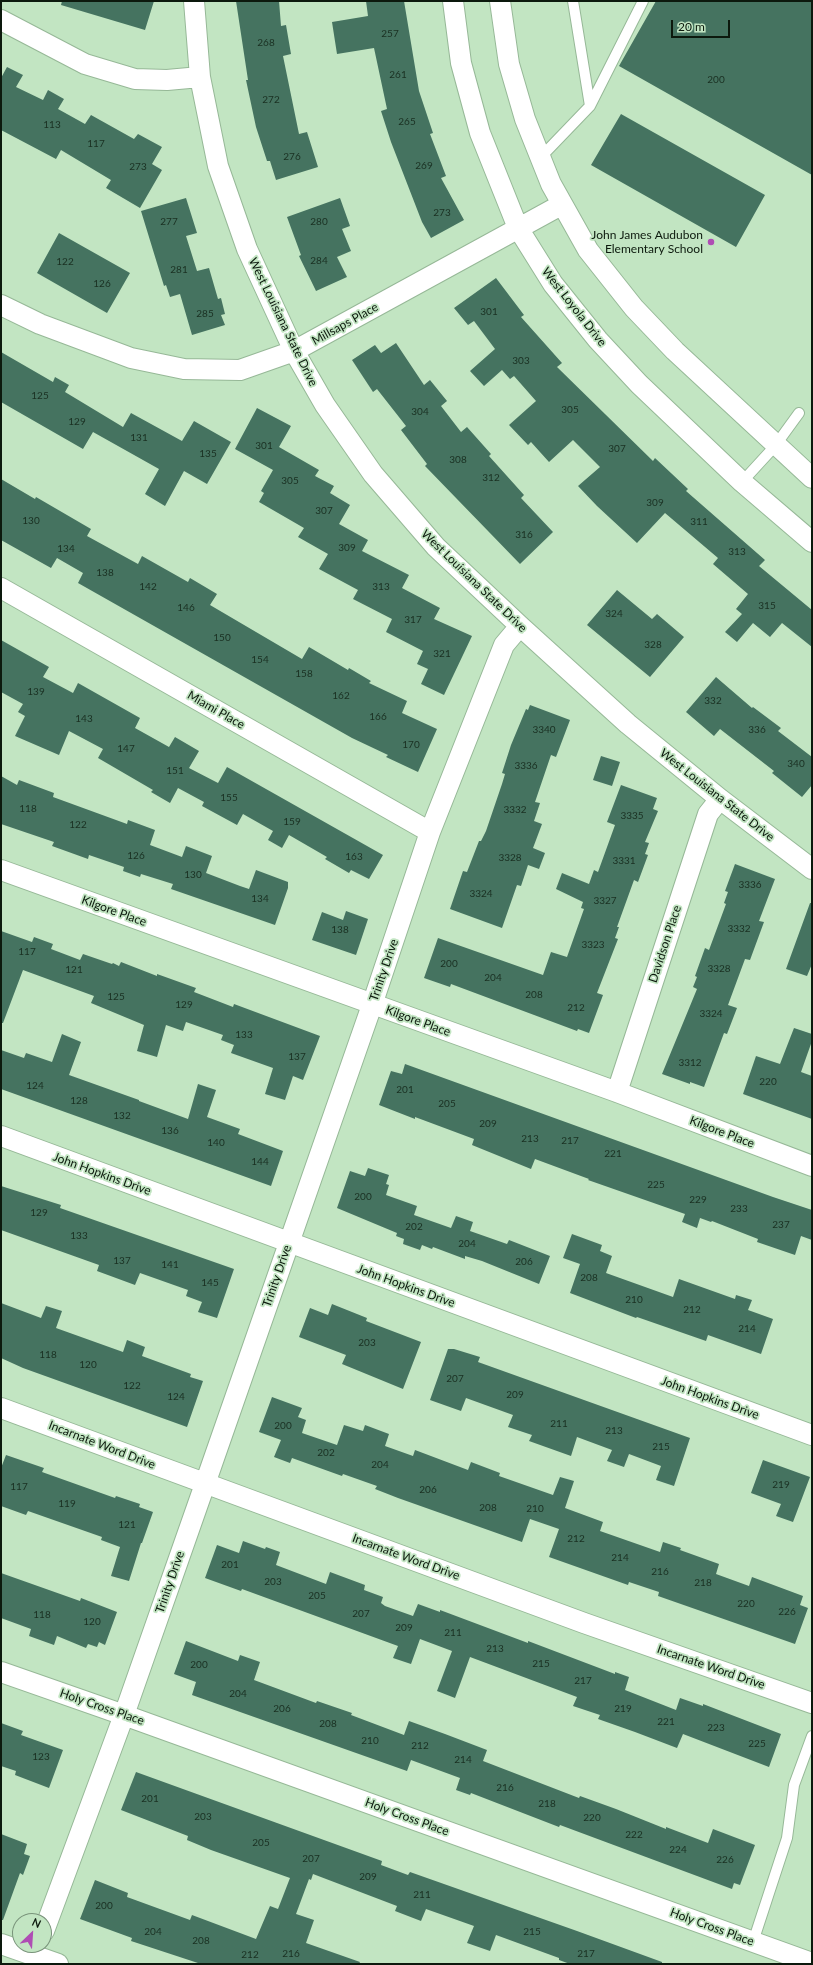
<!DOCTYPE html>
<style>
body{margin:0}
#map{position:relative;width:813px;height:1965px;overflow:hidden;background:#c2e5c2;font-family:Lato,sans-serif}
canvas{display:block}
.frame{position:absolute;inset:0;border:2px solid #0c190d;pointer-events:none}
.north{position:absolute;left:12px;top:1913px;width:40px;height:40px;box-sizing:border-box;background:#c2e5c2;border:1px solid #79937a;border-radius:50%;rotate:25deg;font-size:11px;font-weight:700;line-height:16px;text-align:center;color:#0c190d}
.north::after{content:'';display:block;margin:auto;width:14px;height:18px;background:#af4db4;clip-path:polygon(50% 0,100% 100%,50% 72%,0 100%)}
.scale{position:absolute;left:671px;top:20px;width:59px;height:18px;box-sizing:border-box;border:2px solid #0c190d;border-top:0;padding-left:5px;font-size:12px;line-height:14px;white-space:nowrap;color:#0c190d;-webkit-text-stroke:3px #c2e5c2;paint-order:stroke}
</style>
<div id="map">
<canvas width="813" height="1965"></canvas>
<div class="frame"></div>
<div class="north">N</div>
<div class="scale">20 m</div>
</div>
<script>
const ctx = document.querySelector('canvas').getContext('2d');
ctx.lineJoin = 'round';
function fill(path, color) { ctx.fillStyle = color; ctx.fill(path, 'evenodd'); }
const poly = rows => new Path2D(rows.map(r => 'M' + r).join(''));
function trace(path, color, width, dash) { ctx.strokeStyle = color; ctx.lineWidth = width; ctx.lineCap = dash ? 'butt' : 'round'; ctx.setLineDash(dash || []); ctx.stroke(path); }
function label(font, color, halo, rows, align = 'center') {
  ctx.font = font + ' Lato,sans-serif'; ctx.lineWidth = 3.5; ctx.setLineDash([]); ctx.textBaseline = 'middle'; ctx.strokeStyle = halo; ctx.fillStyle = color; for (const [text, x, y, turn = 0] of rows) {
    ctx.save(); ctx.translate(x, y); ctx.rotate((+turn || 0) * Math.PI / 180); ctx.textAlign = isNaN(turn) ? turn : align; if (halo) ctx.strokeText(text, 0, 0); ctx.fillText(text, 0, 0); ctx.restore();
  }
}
fill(poly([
 [62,1,154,1,145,30,61,5],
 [236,1,279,1,281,26,286,25,291,54,283,56,299,134,307,132,318,167,276,180,270,161,267,161,256,127,246,80,248,80],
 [366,1,404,1,419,91,433,133,430,134,446,176,441,178,464,220,431,238,422,222,391,142,381,111,387,109,374,48,337,54,332,22,368,16],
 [656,1,812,1,812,175,619,66],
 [7,67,23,75,16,87,43,100,48,90,64,99,58,109,85,124,91,115,134,139,138,134,162,147,152,164,162,170,140,208,106,188,111,180,61,150,56,159,1,130,1,78],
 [621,114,765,195,736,247,591,165],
 [186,198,197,233,186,236,197,271,209,268,218,299,221,298,225,314,221,315,225,325,192,335,180,294,170,297,166,285,164,286,141,211],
 [340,198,350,226,342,229,351,251,337,257,347,277,316,291,299,256,301,255,287,217],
 [59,233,130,273,107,313,37,273],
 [496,278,524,315,521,317,562,363,557,367,653,461,655,458,688,489,686,491,765,560,759,566,812,610,812,647,782,623,770,637,753,623,737,642,725,632,742,614,736,609,748,594,713,564,718,558,665,513,637,543,597,506,578,486,600,467,573,440,549,462,531,442,528,445,509,425,536,401,514,376,510,379,502,370,484,386,470,371,495,349,474,321,468,325,454,308],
 [396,343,424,385,430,380,447,401,441,406,461,432,467,427,491,454,489,456,524,495,521,498,553,532,520,564,425,466,427,464,401,430,406,426,377,389,373,392,352,360,375,345,381,353],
 [1,352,53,382,55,377,69,385,65,392,123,427,131,413,182,441,194,421,231,442,207,484,184,471,165,506,145,494,159,469,93,432,83,449,1,402],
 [257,408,291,426,279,447,319,470,315,476,334,486,330,493,350,505,339,524,368,540,362,551,409,575,402,588,440,608,434,619,472,636,444,695,421,684,428,669,417,664,423,651,386,632,392,619,353,599,358,590,319,569,328,554,298,537,304,528,259,502,264,493,261,491,273,470,235,449],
 [1,479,35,499,36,497,91,529,87,536,138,564,142,556,188,582,190,578,217,594,210,605,302,659,309,647,348,670,349,668,371,681,369,683,407,701,402,713,437,729,418,772,386,757,388,755,352,738,78,583,83,573,57,558,51,568,1,540],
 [617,590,652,619,657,614,684,637,650,677,587,625],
 [1,640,49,667,43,677,73,693,78,683,140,718,135,728,169,747,175,737,199,751,189,768,218,783,227,767,383,855,369,879,351,870,349,873,325,859,327,857,289,835,282,848,268,840,273,831,243,814,237,825,202,806,204,802,178,788,170,803,151,792,153,790,98,758,103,749,69,731,59,755,15,736,25,716,18,712,23,704,1,692],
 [716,677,752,708,753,707,781,728,778,731,812,757,812,785,802,797,772,773,774,771,720,729,714,736,686,712],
 [530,705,570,720,556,757,551,755,535,802,540,803,534,821,542,824,533,848,545,853,539,869,528,865,521,886,517,885,502,928,450,909,463,871,467,872,479,841,481,841,486,831,502,784,505,774,502,773,511,745,526,709,528,710],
 [601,756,620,762,612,786,593,780],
 [1,776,17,785,19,780,54,793,53,797,127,824,128,820,155,830,150,845,182,857,186,846,212,856,206,873,240,886,249,889,256,870,288,882,288,888,275,925,171,889,173,884,141,874,140,877,123,871,124,867,89,855,88,859,52,846,54,842,1,824],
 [621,785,657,798,653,809,658,811,645,842,649,843,645,854,648,855,638,882,634,880,617,927,619,927,615,938,618,939,597,993,603,995,589,1033,578,1029,577,1031,451,984,450,987,424,978,438,938,543,975,551,952,567,957,584,909,581,908,583,902,556,889,562,873,589,884,594,870,598,872,615,825,607,822],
 [735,864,775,879,759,921,764,922,750,960,745,959,728,1005,737,1008,727,1034,724,1033,704,1087,690,1082,690,1084,662,1074,697,989,693,987,697,977,695,976,705,948,709,950,726,904,724,903,728,892,725,891],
 [810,903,812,903,812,964,807,976,786,969],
 [346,911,368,919,356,955,312,940,322,912,343,920],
 [1,931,32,942,34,937,53,944,51,949,80,960,83,954,112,964,113,963,119,966,121,962,157,976,157,974,196,988,194,992,233,1007,234,1004,320,1036,303,1080,293,1076,285,1100,265,1094,273,1068,231,1053,234,1045,221,1040,223,1035,186,1022,183,1031,166,1025,157,1057,137,1051,144,1025,91,1003,94,996,23,970,3,1023,1,1023],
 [794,1028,812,1034,812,1041,801,1072,812,1076,812,1119,743,1094,756,1056,780,1064],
 [62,1034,81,1042,69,1075,139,1100,139,1101,188,1119,198,1084,216,1090,207,1117,240,1129,238,1134,283,1151,271,1186,1,1089,1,1050,24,1058,26,1053,52,1062],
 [405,1064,773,1197,812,1210,812,1240,801,1236,795,1255,757,1242,758,1239,712,1221,711,1222,700,1218,697,1228,682,1222,685,1214,588,1180,589,1179,535,1159,531,1169,472,1145,474,1139,415,1117,415,1119,379,1105,391,1071,402,1074],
 [368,1168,389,1175,386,1184,389,1185,386,1195,417,1206,414,1215,451,1228,456,1216,473,1222,470,1231,507,1244,509,1240,550,1256,539,1284,482,1261,465,1256,465,1259,433,1247,432,1249,422,1245,420,1250,403,1244,404,1239,396,1236,397,1233,337,1208,350,1171,365,1176],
 [1,1186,61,1205,60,1208,234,1269,217,1318,198,1312,202,1302,186,1296,188,1290,140,1273,135,1285,97,1271,99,1265,1,1230],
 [572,1234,602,1245,600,1251,612,1256,606,1273,673,1297,679,1279,735,1299,736,1295,752,1300,748,1310,773,1319,761,1354,708,1335,706,1341,637,1317,636,1318,570,1293,580,1264,563,1258],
 [1,1303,41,1318,46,1306,62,1311,56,1328,123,1352,127,1340,145,1347,142,1356,191,1374,190,1377,203,1381,187,1427,23,1368,1,1358],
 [332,1304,367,1318,366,1321,421,1342,403,1389,342,1364,346,1355,299,1337,310,1308,328,1315],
 [448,1349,454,1349,480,1357,478,1362,690,1438,674,1486,656,1480,661,1466,629,1454,624,1467,607,1461,612,1450,577,1437,571,1456,529,1441,532,1435,508,1427,513,1415,466,1398,461,1411,430,1400],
 [272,1397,302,1408,298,1417,306,1420,302,1433,337,1445,344,1425,363,1431,365,1425,389,1434,385,1446,413,1456,415,1450,468,1470,471,1462,500,1473,499,1476,553,1495,560,1477,574,1481,565,1508,603,1522,600,1531,660,1552,663,1542,681,1548,680,1550,719,1564,716,1574,749,1586,752,1577,803,1596,800,1605,808,1608,795,1644,658,1596,659,1592,629,1582,628,1585,549,1557,559,1529,530,1519,522,1542,398,1498,375,1489,377,1486,343,1474,342,1476,292,1458,290,1463,274,1457,281,1440,259,1432],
 [6,1455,44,1468,42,1472,115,1498,116,1496,140,1504,139,1507,153,1512,142,1543,141,1543,129,1581,111,1576,120,1547,101,1540,102,1537,28,1511,26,1515,1,1506,1,1468],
 [763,1460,810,1477,793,1522,776,1516,781,1504,751,1493],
 [243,1541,265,1549,266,1547,280,1552,276,1565,326,1584,330,1572,365,1585,364,1590,383,1597,381,1603,385,1606,413,1616,418,1604,440,1612,440,1610,528,1643,528,1641,615,1674,615,1672,629,1677,625,1690,676,1710,680,1698,703,1706,703,1704,781,1734,769,1767,683,1734,677,1748,635,1732,598,1719,600,1715,573,1706,577,1697,470,1657,455,1698,437,1691,452,1651,420,1639,411,1664,393,1658,398,1646,242,1589,241,1591,205,1578,217,1545,239,1553],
 [1,1573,80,1601,81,1598,117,1612,105,1645,99,1642,97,1647,88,1644,86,1648,57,1636,54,1645,29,1636,31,1629,1,1618],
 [186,1641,238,1661,240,1655,260,1662,254,1680,316,1703,317,1701,352,1713,351,1715,404,1735,409,1721,445,1734,487,1750,483,1761,579,1798,580,1796,616,1809,666,1829,666,1827,708,1843,713,1829,755,1845,740,1885,734,1883,732,1889,560,1825,559,1827,471,1793,470,1795,456,1790,460,1778,411,1760,407,1771,192,1695,196,1682,174,1674],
 [1,1723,23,1731,21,1735,63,1750,49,1788,15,1775,16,1771,1,1766],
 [136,1772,382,1861,381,1865,408,1875,410,1872,577,1931,662,1962,662,1964,570,1964,559,1960,559,1958,496,1935,490,1951,467,1943,474,1926,426,1909,421,1921,395,1911,397,1906,313,1874,311,1880,309,1879,296,1914,314,1920,306,1943,360,1962,359,1964,201,1964,131,1941,132,1938,80,1919,95,1880,128,1893,127,1897,190,1920,192,1915,256,1939,270,1906,278,1909,290,1878,211,1850,187,1840,188,1836,121,1810],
 [1,1834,27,1844,24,1854,30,1856,23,1875,20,1873,3,1920,1,1920]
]), '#457360');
const service = poly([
 [573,1,590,106],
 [540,158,590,106,643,1],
 [742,482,775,446,799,413],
 [753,1942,787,1838,794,1785,812,1736]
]);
const minor = poly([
 [194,1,200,77,218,166,247,249,294,351,325,405,373,474,436,547,520,626,628,724,720,799,812,869],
 [453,1,461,63,480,133,518,228,553,284,598,340,639,384,742,482,812,542],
 [500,1,509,64,525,119,551,184,588,250,634,308,675,351,812,478],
 [1,20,85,64,135,79,167,80,200,77],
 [1,305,40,324,131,358,184,369,240,370,294,351,561,205],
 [1,588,430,832],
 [1,870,617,1092,812,1166],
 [617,1092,708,814,720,799],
 [1,1136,812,1435],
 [1,1408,584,1623,812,1703],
 [1,1672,124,1715,812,1963],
 [44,1931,124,1715,205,1484,372,1005,430,832,504,645,520,626],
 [1,1944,58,1964]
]);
trace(service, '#96b897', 12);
trace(minor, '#96b897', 22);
trace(service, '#fff', 10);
trace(minor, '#fff', 20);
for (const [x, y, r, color] of [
 [711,242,4,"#af4db4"]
]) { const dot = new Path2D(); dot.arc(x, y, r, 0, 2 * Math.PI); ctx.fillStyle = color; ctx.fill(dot); trace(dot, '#c2e5c2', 1.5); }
label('10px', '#1a3022', null, [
 ["257",390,34],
 ["268",266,43],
 ["261",398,75],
 ["200",716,80],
 ["272",271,100],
 ["265",407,122],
 ["113",52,125],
 ["117",96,144],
 ["276",292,157],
 ["269",424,166],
 ["273",138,167],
 ["273",442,213],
 ["277",169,222],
 ["280",319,222],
 ["284",319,261],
 ["122",65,262],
 ["281",179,270],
 ["126",102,284],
 ["301",489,312],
 ["285",205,314],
 ["303",521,361],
 ["125",40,396],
 ["305",570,410],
 ["304",420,412],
 ["129",77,422],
 ["131",139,438],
 ["301",264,446],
 ["307",617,449],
 ["135",208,454],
 ["308",458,460],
 ["312",491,478],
 ["305",290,481],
 ["309",655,503],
 ["307",324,511],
 ["130",31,521],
 ["311",699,522],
 ["316",524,535],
 ["309",347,548],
 ["134",66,549],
 ["313",737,552],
 ["138",105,573],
 ["142",148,587],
 ["313",381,587],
 ["315",767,606],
 ["146",186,608],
 ["324",614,614],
 ["317",413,620],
 ["150",222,638],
 ["328",653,645],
 ["321",442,654],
 ["154",260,660],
 ["158",304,674],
 ["139",36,692],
 ["162",341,696],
 ["332",713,701],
 ["166",378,717],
 ["143",84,719],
 ["3340",544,730],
 ["336",757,730],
 ["170",411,745],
 ["147",126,749],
 ["340",796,764],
 ["3336",526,766],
 ["151",175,771],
 ["155",229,798],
 ["118",28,809],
 ["3332",515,810],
 ["3335",632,816],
 ["159",292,822],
 ["122",78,825],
 ["126",136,856],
 ["163",354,857],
 ["3328",510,858],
 ["3331",624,861],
 ["130",193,875],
 ["3336",750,885],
 ["3324",481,894],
 ["134",260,899],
 ["3327",605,901],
 ["3332",739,929],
 ["138",340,930],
 ["3323",593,945],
 ["117",27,952],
 ["200",449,964],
 ["3328",719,969],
 ["121",74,970],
 ["204",493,978],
 ["208",534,995],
 ["125",116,997],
 ["129",184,1005],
 ["212",576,1008],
 ["3324",711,1014],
 ["133",244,1035],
 ["137",297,1057],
 ["3312",690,1063],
 ["220",768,1082],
 ["124",35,1086],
 ["201",405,1090],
 ["128",79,1101],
 ["205",447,1104],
 ["132",122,1116],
 ["209",488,1124],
 ["136",170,1131],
 ["213",530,1139],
 ["217",570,1141],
 ["140",216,1143],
 ["221",613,1154],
 ["144",260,1162],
 ["225",656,1185],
 ["200",363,1197],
 ["229",698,1200],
 ["233",739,1209],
 ["129",39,1213],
 ["237",781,1225],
 ["202",414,1227],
 ["133",79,1236],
 ["204",467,1244],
 ["137",122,1261],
 ["206",524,1262],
 ["141",170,1265],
 ["208",589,1278],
 ["145",210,1283],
 ["210",634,1300],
 ["212",692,1310],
 ["214",747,1329],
 ["203",367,1343],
 ["118",48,1355],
 ["120",88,1365],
 ["207",455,1379],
 ["122",132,1386],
 ["209",515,1395],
 ["124",176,1397],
 ["211",559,1424],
 ["200",283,1426],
 ["213",614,1431],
 ["215",661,1447],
 ["202",326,1453],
 ["204",380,1465],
 ["219",781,1485],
 ["117",19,1487],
 ["206",428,1490],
 ["119",67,1504],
 ["208",488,1508],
 ["210",535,1509],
 ["121",127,1525],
 ["212",576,1539],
 ["214",620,1558],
 ["201",230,1565],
 ["216",660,1572],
 ["203",273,1582],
 ["218",703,1583],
 ["205",317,1596],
 ["220",746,1604],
 ["226",787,1612],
 ["207",361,1614],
 ["118",42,1615],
 ["120",92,1622],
 ["209",404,1628],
 ["211",453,1633],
 ["213",495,1649],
 ["215",541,1664],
 ["200",199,1665],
 ["217",583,1681],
 ["204",238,1694],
 ["206",282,1709],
 ["219",623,1709],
 ["221",666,1722],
 ["208",328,1724],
 ["223",716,1728],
 ["210",370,1741],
 ["225",757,1744],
 ["212",420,1746],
 ["123",41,1757],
 ["214",463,1760],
 ["216",505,1788],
 ["201",150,1799],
 ["218",547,1804],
 ["203",203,1817],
 ["220",592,1818],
 ["222",634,1835],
 ["205",261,1843],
 ["224",678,1850],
 ["207",311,1859],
 ["226",725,1860],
 ["209",368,1877],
 ["211",422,1895],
 ["200",104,1906],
 ["204",153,1932],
 ["215",532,1932],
 ["208",201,1941],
 ["216",291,1954],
 ["217",586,1954],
 ["212",250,1955]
]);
label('12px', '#0c190d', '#c2e5c2', [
 ["John James Audubon",703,235],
 ["Elementary School",703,249]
], 'right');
label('12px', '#0c190d', '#c2e5c2', [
 ["West Loyola Drive",574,307,52],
 ["West Louisiana State Drive",283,322,64],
 ["Millsaps Place",345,324,-29],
 ["West Louisiana State Drive",474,581,44],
 ["Miami Place",216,710,30],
 ["West Louisiana State Drive",717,795,38],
 ["Kilgore Place",114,911,20],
 ["Davidson Place",665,944,-72],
 ["Trinity Drive",384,970,-71],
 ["Kilgore Place",418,1021,20],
 ["Kilgore Place",722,1132,21],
 ["John Hopkins Drive",102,1174,20],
 ["Trinity Drive",277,1276,-71],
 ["John Hopkins Drive",406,1286,20],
 ["John Hopkins Drive",710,1398,20],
 ["Incarnate Word Drive",102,1445,21],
 ["Incarnate Word Drive",406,1557,20],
 ["Trinity Drive",170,1582,-71],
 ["Incarnate Word Drive",711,1667,19],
 ["Holy Cross Place",102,1707,19],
 ["Holy Cross Place",407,1817,20],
 ["Holy Cross Place",712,1927,20]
]);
</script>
